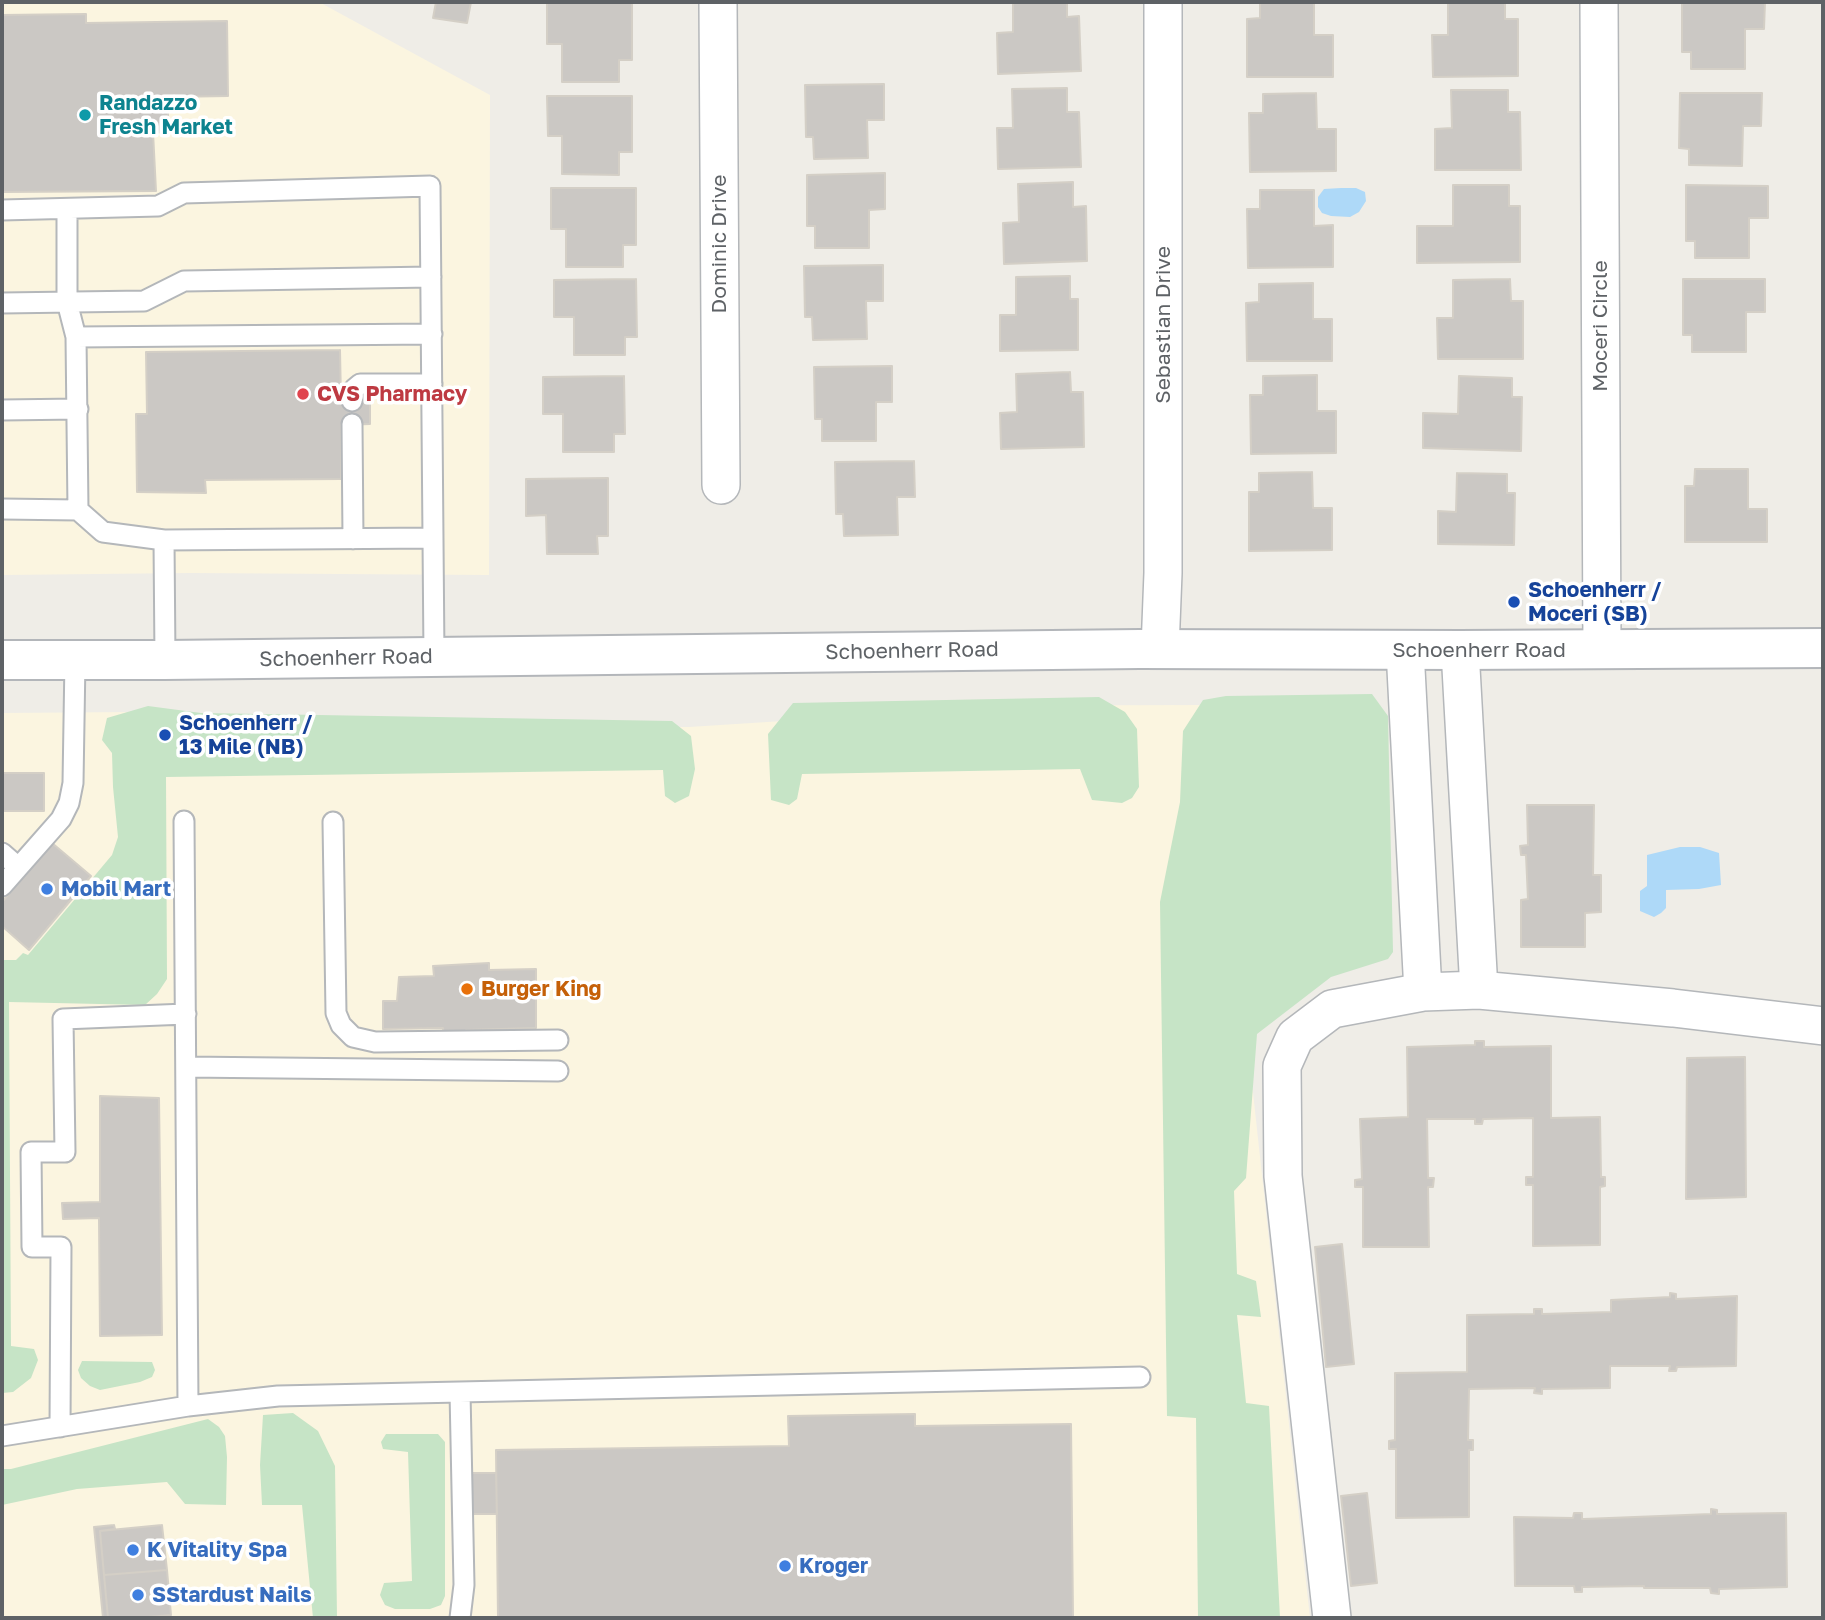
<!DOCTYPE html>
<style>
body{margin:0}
#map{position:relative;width:1825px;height:1620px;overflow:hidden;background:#efede7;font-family:"Golos Text",sans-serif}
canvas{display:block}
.frame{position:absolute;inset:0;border:4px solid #5e6266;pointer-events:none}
</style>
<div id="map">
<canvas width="1825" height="1620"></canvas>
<div class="frame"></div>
</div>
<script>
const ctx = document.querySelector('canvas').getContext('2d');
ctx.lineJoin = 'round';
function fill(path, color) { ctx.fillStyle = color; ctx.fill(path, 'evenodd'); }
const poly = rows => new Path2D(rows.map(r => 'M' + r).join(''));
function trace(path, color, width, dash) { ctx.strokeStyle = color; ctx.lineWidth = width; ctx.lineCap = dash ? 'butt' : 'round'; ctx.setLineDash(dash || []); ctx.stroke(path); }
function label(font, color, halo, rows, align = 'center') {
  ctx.font = font + ' "Golos Text",sans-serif'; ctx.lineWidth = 7; ctx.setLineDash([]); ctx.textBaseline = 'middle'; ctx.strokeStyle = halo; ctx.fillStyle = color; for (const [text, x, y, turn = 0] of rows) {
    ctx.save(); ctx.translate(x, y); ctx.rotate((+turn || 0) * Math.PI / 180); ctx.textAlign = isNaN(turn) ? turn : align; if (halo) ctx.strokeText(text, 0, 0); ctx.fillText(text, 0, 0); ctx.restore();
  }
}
fill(poly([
 [2,2,319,2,490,95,489,575,191,573,2,575],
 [1211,705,1310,1618,2,1618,2,713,132,712,309,726,689,727,783,721,816,706]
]), '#fbf5e0');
fill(poly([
 [1372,694,1388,716,1393,952,1388,959,1331,977,1257,1034,1246,1178,1234,1191,1237,1274,1256,1281,1261,1317,1237,1315,1246,1403,1269,1406,1280,1618,1198,1618,1196,1418,1167,1416,1160,902,1180,802,1183,731,1203,700,1226,696],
 [1099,697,1125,712,1137,729,1139,787,1132,798,1122,803,1092,800,1080,769,802,774,797,799,789,805,771,800,768,734,793,703],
 [148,706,201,713,672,721,691,736,695,769,689,796,675,803,665,796,663,770,166,777,167,979,157,994,145,1005,9,1002,11,1346,34,1349,38,1360,31,1378,13,1392,2,1393,2,960,16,960,23,953,28,955,112,855,118,837,113,787,112,753,102,740,107,718],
 [82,1361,152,1362,155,1370,152,1377,140,1382,100,1390,90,1386,81,1378,78,1370],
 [293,1413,318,1431,335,1466,337,1618,313,1618,302,1505,262,1505,260,1465,263,1415],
 [208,1419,219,1427,225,1436,227,1457,226,1505,185,1504,167,1482,77,1489,2,1505,2,1469,11,1469],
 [386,1434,438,1434,445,1442,445,1596,441,1605,430,1609,395,1609,385,1605,380,1595,384,1583,412,1581,408,1452,383,1449,381,1442]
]), '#c6e4c6');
fill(poly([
 [1341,188,1356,188,1365,192,1366,201,1359,212,1350,217,1331,216,1322,213,1318,207,1318,197,1324,189],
 [1680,847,1700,847,1719,853,1721,885,1699,889,1666,890,1666,908,1661,913,1654,917,1640,911,1640,891,1647,886,1647,855]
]), '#aed9f8');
const building = poly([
 [436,2,471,2,467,23,433,18,436,2],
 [1013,2,1067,2,1067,17,1079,16,1081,71,998,74,997,33,1013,32,1013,2],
 [1260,2,1314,2,1314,35,1333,35,1333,77,1247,77,1247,19,1260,18,1260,2],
 [1448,2,1505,2,1505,19,1518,19,1518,76,1433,77,1432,35,1448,35,1448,2],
 [1682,2,1765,2,1764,29,1745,29,1745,69,1691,69,1691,52,1682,52,1682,2],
 [547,3,632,3,632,60,619,60,619,82,562,82,562,44,547,44,547,3],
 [86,14,86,23,227,21,228,96,168,97,168,133,153,132,156,191,2,192,2,15,86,14],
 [884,84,884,120,867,120,868,158,814,159,813,137,806,137,805,85,884,84],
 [1067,88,1067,112,1079,112,1081,167,998,169,997,128,1013,128,1012,89,1067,88],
 [1451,90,1508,90,1508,112,1520,112,1521,170,1435,170,1435,129,1452,128,1451,90],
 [1316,93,1317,129,1336,129,1336,171,1250,172,1249,113,1263,113,1263,94,1316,93],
 [1680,93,1762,93,1761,126,1743,126,1742,166,1689,165,1689,149,1679,148,1680,93],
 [547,96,632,96,632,152,619,152,619,175,562,174,562,136,548,136,547,96],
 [885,173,885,209,869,210,869,248,815,248,815,226,807,226,807,175,885,173],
 [1073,182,1073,207,1086,206,1087,261,1004,264,1003,223,1019,222,1018,184,1073,182],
 [1453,185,1509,185,1509,206,1520,206,1520,262,1417,263,1417,226,1453,226,1453,185],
 [1686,185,1768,186,1768,218,1749,218,1749,258,1695,258,1695,241,1686,241,1686,185],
 [551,188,636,188,636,245,623,245,623,267,566,267,566,229,551,229,551,188],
 [1260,190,1314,190,1314,226,1333,225,1333,267,1248,268,1247,209,1260,209,1260,190],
 [883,265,883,301,866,301,867,339,813,340,812,317,805,317,804,266,883,265],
 [1070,276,1070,299,1078,299,1078,350,1000,351,1000,315,1016,315,1016,277,1070,276],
 [636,279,637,337,625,337,625,355,574,355,574,317,554,317,554,280,636,279],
 [1510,279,1511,301,1523,301,1523,359,1438,359,1437,318,1453,318,1453,280,1510,279],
 [1683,279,1765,279,1765,312,1746,312,1746,352,1692,352,1692,335,1683,335,1683,279],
 [1313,283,1313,319,1332,319,1332,361,1247,361,1246,303,1259,302,1259,284,1313,283],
 [340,350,341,401,370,401,370,424,341,425,341,479,205,480,206,493,137,492,136,414,147,414,146,352,340,350],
 [892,366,892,402,876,402,876,441,822,441,822,419,815,419,814,367,892,366],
 [1070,372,1071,392,1083,392,1084,447,1001,449,1000,413,1017,412,1016,374,1070,372],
 [1317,375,1317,411,1336,411,1336,453,1251,454,1250,395,1263,395,1263,376,1317,375],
 [624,376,625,434,614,434,614,452,563,452,563,414,543,414,543,377,624,376],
 [1459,376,1512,378,1512,397,1522,397,1521,451,1423,448,1423,413,1458,414,1459,376],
 [914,461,915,497,897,497,898,535,844,536,843,514,836,514,835,462,914,461],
 [1695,469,1748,469,1748,509,1767,509,1767,542,1685,542,1685,486,1694,486,1695,469],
 [1312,472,1313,508,1332,508,1332,550,1249,551,1249,492,1259,492,1259,473,1312,472],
 [1457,473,1507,474,1507,493,1515,493,1514,545,1438,544,1438,511,1456,512,1457,473],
 [608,478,608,536,597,536,598,554,547,554,546,515,526,516,526,479,608,478],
 [2,773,44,773,44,811,2,811,2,773],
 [1527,805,1594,805,1593,875,1601,875,1601,912,1585,913,1585,947,1521,947,1521,900,1528,899,1526,855,1521,855,1520,846,1528,845,1527,805],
 [52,843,91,876,29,950,2,926,2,902,52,843],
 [489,963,489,970,536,969,536,1028,466,1030,465,1038,444,1038,443,1028,383,1029,383,1001,397,1001,399,977,434,976,433,966,489,963],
 [1475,1041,1484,1041,1484,1047,1551,1046,1551,1118,1600,1117,1601,1177,1605,1177,1605,1186,1600,1187,1600,1245,1533,1246,1533,1185,1526,1185,1526,1177,1533,1177,1533,1118,1485,1119,1483,1119,1482,1124,1475,1124,1475,1119,1427,1119,1428,1178,1434,1178,1433,1187,1428,1187,1429,1247,1363,1247,1363,1187,1355,1187,1355,1180,1362,1179,1360,1119,1408,1117,1407,1047,1475,1045,1475,1041],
 [1745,1057,1746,1197,1686,1199,1687,1058,1745,1057],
 [100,1096,159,1098,162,1335,100,1336,99,1218,63,1219,62,1203,100,1202,100,1096],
 [1342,1244,1354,1364,1326,1367,1315,1247,1342,1244],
 [1670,1293,1676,1294,1676,1299,1737,1296,1736,1366,1677,1367,1676,1371,1669,1371,1670,1366,1610,1366,1610,1388,1542,1389,1542,1394,1534,1393,1535,1388,1469,1389,1468,1440,1473,1440,1473,1450,1469,1450,1469,1517,1396,1518,1396,1449,1389,1449,1389,1441,1395,1440,1395,1373,1467,1372,1467,1315,1534,1314,1534,1309,1542,1309,1542,1314,1611,1312,1611,1300,1670,1297,1670,1293],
 [915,1414,915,1426,1071,1424,1073,1618,498,1618,496,1450,789,1446,788,1416,915,1414],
 [469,1473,496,1473,497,1514,470,1514,469,1473],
 [1367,1493,1377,1583,1351,1586,1341,1496,1367,1493],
 [1711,1509,1717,1510,1717,1514,1719,1514,1786,1513,1787,1587,1719,1589,1719,1594,1711,1593,1710,1588,1644,1588,1644,1586,1582,1587,1582,1592,1575,1592,1574,1586,1515,1586,1514,1517,1573,1518,1574,1513,1582,1513,1582,1519,1584,1519,1711,1514,1711,1509],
 [114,1525,115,1529,100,1531,108,1618,103,1618,94,1527,114,1525],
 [162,1525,167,1570,104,1575,100,1531,162,1525],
 [167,1570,171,1615,137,1618,108,1618,104,1575,167,1570]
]);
fill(building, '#cbc8c4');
trace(building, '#d4cfc6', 2);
const service = poly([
 [67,209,67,302,76,337,78,510,103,532,164,540,433,538],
 [2,210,158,206,184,193,430,186,434,657],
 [2,303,144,301,184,281,431,277],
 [76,337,432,334],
 [352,401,354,389,360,384,432,384],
 [2,410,78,409],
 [352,424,353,539],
 [2,509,78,510],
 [164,540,165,660],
 [184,821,188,1406],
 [333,822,336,1013,341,1025,353,1037,375,1042,558,1040],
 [2,853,18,867],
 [2,886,61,819,69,803,73,783,75,660],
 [186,1067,558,1071],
 [460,1392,464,1585,460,1618],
 [60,1427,61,1247,32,1247,31,1152,65,1152,63,1019,186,1014],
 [2,1436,188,1406,278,1396,1140,1377]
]);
const minor = poly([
 [718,2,721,485],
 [1599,2,1602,649],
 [1160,649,1163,573,1163,2],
 [1405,650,1423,992],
 [1460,650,1479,990],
 [1332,1618,1283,1176,1282,1066,1295,1037,1332,1009,1423,992,1479,990,1673,1008,1823,1026]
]);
const secondary = poly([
 [2,660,165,660,1140,649,1460,650,1823,648]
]);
trace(service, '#b4b7ba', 23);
trace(minor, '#b4b7ba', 40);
trace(secondary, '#b3b6ba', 42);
trace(service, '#fff', 19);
trace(minor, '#fff', 37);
trace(secondary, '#fff', 38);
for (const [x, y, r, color] of [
 [85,115,7,"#0f9aa8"],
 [303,394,7,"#e0444e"],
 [1514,602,7,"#1a4fb4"],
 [165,735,7,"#1a4fb4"],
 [47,889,7,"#3f7fe0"],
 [467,989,7,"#e8710a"],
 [133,1550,7,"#3f7fe0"],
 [785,1566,7,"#3f7fe0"],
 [138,1595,7,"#3f7fe0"]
]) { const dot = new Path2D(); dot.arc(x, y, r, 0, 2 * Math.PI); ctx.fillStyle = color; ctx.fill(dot); trace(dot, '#fff', 2.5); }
label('bold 21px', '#0d838f', '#fff', [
 ["Randazzo",99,103],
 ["Fresh Market",99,127]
], 'left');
label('21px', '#5e6266', '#fff', [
 ["Dominic Drive",719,244,-90],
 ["Sebastian Drive",1163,325,-90],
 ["Moceri Circle",1600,326,-90],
 ["Schoenherr Road",1479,650],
 ["Schoenherr Road",912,651,-1],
 ["Schoenherr Road",346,658,-1]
]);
label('bold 21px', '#be3a42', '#fff', [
 ["CVS Pharmacy",317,394]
], 'left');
label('bold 21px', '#164399', '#fff', [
 ["Schoenherr /",1528,590],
 ["Moceri (SB)",1528,614],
 ["Schoenherr /",179,723],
 ["13 Mile (NB)",179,747]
], 'left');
label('bold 21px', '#366cbe', '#fff', [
 ["Mobil Mart",61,889],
 ["K Vitality Spa",147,1550],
 ["Kroger",799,1566],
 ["SStardust Nails",152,1595]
], 'left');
label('bold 21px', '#c56008', '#fff', [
 ["Burger King",481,989]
], 'left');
</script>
